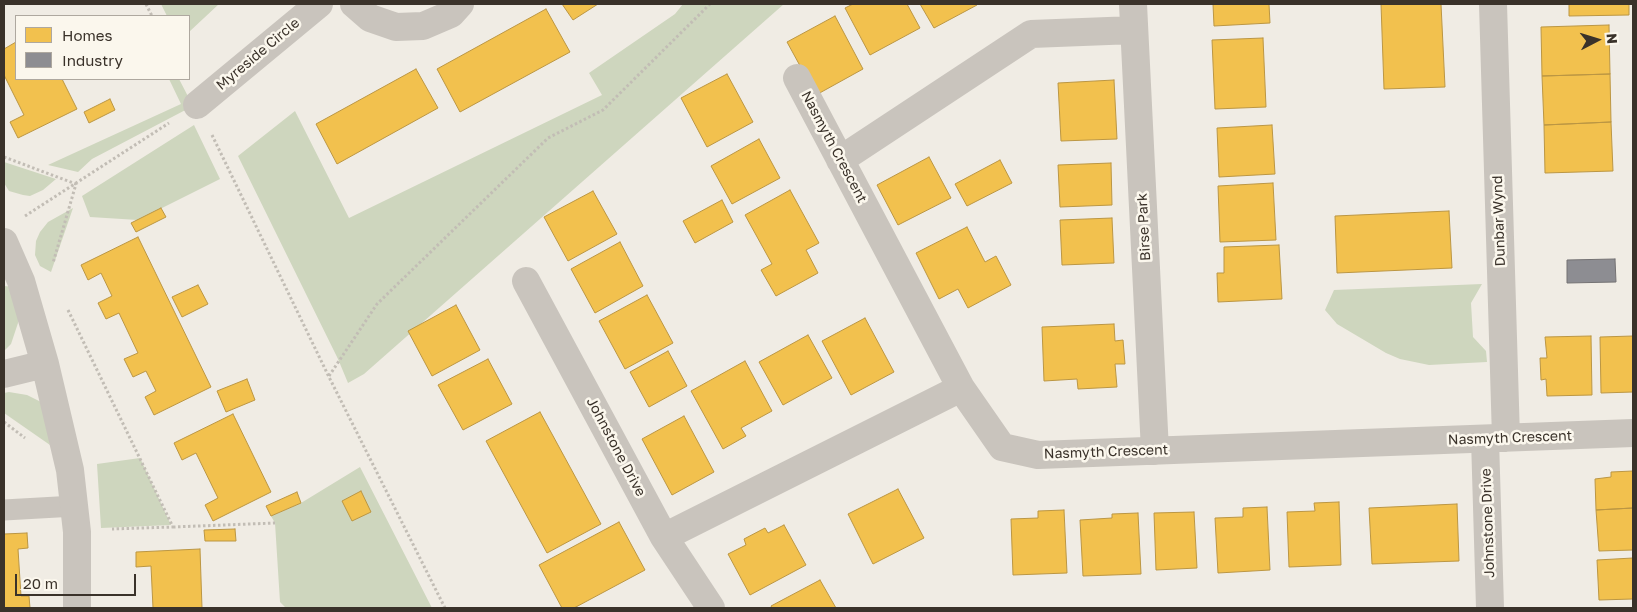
<!DOCTYPE html>
<style>
body{margin:0}
#map{position:relative;width:1637px;height:612px;overflow:hidden;background:#f0ece4;font-family:"Golos Text",sans-serif}
canvas{display:block}
.frame{position:absolute;inset:0;border:5px solid #3a322a;pointer-events:none}
.legend{position:absolute;left:15px;top:15px;width:175px;height:65px;box-sizing:border-box;background:#fbf7ed;border:1px solid #aea89f;margin:0;padding:6px 9px;list-style:none;font-size:15px;color:#3a322a}
.legend li{display:flex;align-items:center;gap:10px;height:25px}
.legend b{width:25px;border:1px solid #aea89f}
.north{position:absolute;left:1572px;top:15px;width:50px;height:50px;-webkit-text-stroke:4px #fbf7ed;paint-order:stroke;rotate:85deg;font-size:14px;font-weight:700;line-height:20px;text-align:center;color:#3a322a}
.north::after{content:'';display:block;margin:auto;width:18px;height:22px;background:#3a322a;clip-path:polygon(50% 0,100% 100%,50% 72%,0 100%)}
.scale{position:absolute;left:15px;top:574px;width:121px;height:22px;box-sizing:border-box;border:2px solid #3a322a;border-top:0;padding-left:6px;font-size:15px;line-height:18px;white-space:nowrap;color:#3a322a;-webkit-text-stroke:4px #fbf7ed;paint-order:stroke}
</style>
<div id="map">
<canvas width="1637" height="612"></canvas>
<div class="frame"></div>
<ul class="legend">
<li><b style="height:14px;background:#f2c14e"></b>Homes</li>
<li><b style="height:14px;background:#8d8d92"></b>Industry</li>
</ul>
<div class="north">N</div>
<div class="scale">20 m</div>
</div>
<script>
const ctx = document.querySelector('canvas').getContext('2d');
ctx.lineJoin = 'round';
function fill(path, color) { ctx.fillStyle = color; ctx.fill(path, 'evenodd'); }
const poly = rows => new Path2D(rows.map(r => 'M' + r).join(''));
function trace(path, color, width, dash) { ctx.strokeStyle = color; ctx.lineWidth = width; ctx.lineCap = dash ? 'butt' : 'round'; ctx.setLineDash(dash || []); ctx.stroke(path); }
function label(font, color, halo, rows, align = 'center') {
  ctx.font = font + ' "Golos Text",sans-serif'; ctx.lineWidth = 5; ctx.setLineDash([]); ctx.textBaseline = 'middle'; ctx.strokeStyle = halo; ctx.fillStyle = color; for (const [text, x, y, turn = 0] of rows) {
    ctx.save(); ctx.translate(x, y); ctx.rotate((+turn || 0) * Math.PI / 180); ctx.textAlign = isNaN(turn) ? turn : align; if (halo) ctx.strokeText(text, 0, 0); ctx.fillText(text, 0, 0); ctx.restore();
  }
}
fill(poly([
 [161,4,219,4,189,32,189,16,167,16],
 [683,4,784,4,364,374,348,383,338,359,238,156,295,111,349,218,602,95,589,73,675,14],
 [169,79,179,79,193,106,92,159,78,172,48,165,181,104],
 [194,125,220,179,138,220,90,217,82,196],
 [4,162,56,179,43,190,30,196,23,195,9,191,4,183],
 [73,208,51,272,40,266,35,255,36,241,40,232,48,222],
 [1482,284,1471,303,1473,337,1486,351,1487,362,1429,365,1400,359,1386,353,1337,324,1325,310,1334,290],
 [4,286,15,287,19,305,18,323,11,344,4,351],
 [9,392,27,395,43,403,50,445,4,413,4,393],
 [140,458,171,525,101,528,97,464],
 [360,467,432,608,286,608,280,602,275,523,271,516,301,503]
]), '#ced6be');
const homes = poly([
 [562,4,598,4,573,20,562,4],
 [853,4,907,4,920,28,870,55,845,8,853,4],
 [920,4,977,4,977,5,934,28,920,4],
 [1213,4,1269,4,1270,23,1214,26,1213,4],
 [1381,4,1441,4,1445,87,1384,89,1381,4],
 [1569,4,1629,4,1629,15,1569,16,1569,4],
 [546,9,570,52,460,112,437,69,546,9],
 [835,16,863,69,816,95,787,42,835,16],
 [1609,25,1610,74,1542,76,1541,27,1609,25],
 [1263,38,1266,107,1215,109,1212,40,1263,38],
 [16,42,16,79,62,79,77,109,18,138,10,122,24,115,4,75,4,49,16,42],
 [416,69,438,108,337,164,316,124,416,69],
 [727,74,753,122,707,147,681,98,727,74],
 [1610,74,1611,122,1544,125,1542,76,1610,74],
 [1114,80,1117,139,1061,141,1058,83,1114,80],
 [110,99,115,110,89,123,84,112,110,99],
 [1611,122,1613,171,1545,173,1544,125,1611,122],
 [1272,125,1275,174,1219,177,1217,128,1272,125],
 [759,139,780,178,732,204,711,166,759,139],
 [929,157,951,198,898,225,877,185,929,157],
 [1000,160,1012,183,967,206,955,184,1000,160],
 [1111,163,1112,205,1060,207,1058,165,1111,163],
 [1273,183,1276,240,1220,242,1218,186,1273,183],
 [790,190,819,243,806,250,818,273,776,296,761,270,772,264,745,215,790,190],
 [593,191,617,234,568,261,544,217,593,191],
 [722,200,733,222,695,243,683,221,722,200],
 [161,208,166,217,136,232,131,223,161,208],
 [1449,211,1452,268,1337,273,1335,216,1449,211],
 [1112,218,1114,263,1062,265,1060,220,1112,218],
 [967,227,985,262,996,256,1011,285,968,308,958,289,939,299,916,253,967,227],
 [138,237,211,387,154,415,145,397,156,391,146,371,133,377,124,359,138,353,119,313,106,319,98,303,112,296,101,273,88,280,81,265,138,237],
 [620,242,643,286,595,313,571,269,620,242],
 [1279,245,1282,299,1218,302,1217,273,1224,273,1224,247,1279,245],
 [198,285,208,304,182,317,172,297,198,285],
 [647,295,673,343,625,369,599,321,647,295],
 [456,305,480,350,432,376,408,331,456,305],
 [865,318,894,372,851,395,822,341,865,318],
 [1114,324,1115,341,1123,340,1125,364,1115,364,1117,387,1078,389,1077,379,1044,381,1042,327,1114,324],
 [808,335,832,378,783,405,759,362,808,335],
 [1591,336,1592,395,1547,396,1546,379,1541,380,1540,358,1547,358,1545,337,1591,336],
 [1633,336,1633,392,1601,393,1600,337,1633,336],
 [668,351,687,386,649,407,630,372,668,351],
 [488,359,512,404,463,430,438,385,488,359],
 [745,361,772,411,741,428,746,436,723,449,691,391,745,361],
 [247,379,255,400,226,412,217,391,247,379],
 [540,412,601,524,547,553,486,441,540,412],
 [233,414,271,492,213,521,205,505,218,498,196,453,182,460,174,443,233,414],
 [684,416,714,472,672,495,642,439,684,416],
 [1633,471,1633,508,1596,510,1595,479,1611,477,1611,472,1633,471],
 [898,489,924,538,873,564,848,514,898,489],
 [361,491,371,512,352,521,342,501,361,491],
 [297,492,301,503,271,516,266,506,297,492],
 [1339,502,1341,565,1289,567,1287,512,1315,511,1314,503,1339,502],
 [1457,504,1459,561,1372,564,1369,508,1457,504],
 [1267,507,1270,570,1218,573,1215,518,1243,517,1243,508,1267,507],
 [1633,508,1633,550,1599,551,1596,510,1633,508],
 [1064,510,1067,573,1013,575,1011,519,1038,518,1038,511,1064,510],
 [1194,512,1197,568,1156,570,1154,513,1194,512],
 [1138,513,1141,574,1083,576,1080,520,1112,518,1112,514,1138,513],
 [619,522,645,570,574,608,562,608,539,565,619,522],
 [784,525,806,565,750,595,728,554,746,545,744,539,765,528,768,533,784,525],
 [235,529,236,541,205,541,204,530,235,529],
 [27,533,28,548,18,549,21,596,29,596,30,608,4,608,4,534,27,533],
 [200,549,202,608,153,608,151,566,136,567,136,552,200,549],
 [1633,558,1633,599,1599,600,1597,560,1633,558],
 [820,580,836,608,772,608,771,606,820,580]
]);
fill(homes, '#f2c14e');
trace(homes, '#bb9643', 1);
const industry = poly([
 [1615,259,1616,282,1567,283,1567,260,1615,259]
]);
fill(industry, '#8d8d92');
trace(industry, '#747273', 1);
trace(poly([
 [146,4,152,16],
 [212,135,329,377,445,608],
 [4,157,76,184,53,263],
 [25,216,169,123],
 [68,310,173,527,112,529],
 [329,376,377,304,548,138,603,110,710,4],
 [4,422,25,438],
 [173,527,275,523]
]), '#c2bdb5', 3, [2.5, 2.5]);
trace(poly([
 [4,510,75,506]
]), '#c9c4bd', 21);
trace(poly([
 [354,4,370,18,396,27,423,26,451,14,460,4],
 [1133,4,1155,451],
 [1493,4,1506,438],
 [797,78,961,388,1002,447,1038,455,1633,433],
 [197,105,319,4],
 [840,160,1031,34,1134,30],
 [4,242,21,281,45,364],
 [526,281,664,537,711,608],
 [4,374,45,364,70,470,77,532,77,608],
 [1485,439,1490,608],
 [664,537,961,388]
]), '#c9c4bd', 28);
label('14px', '#3a322a', '#fbf7ed', [
 ["Myreside Circle",258,54,-40],
 ["Nasmyth Crescent",834,147,62],
 ["Dunbar Wynd",1499,221,-92],
 ["Birse Park",1144,227,-93],
 ["Nasmyth Crescent",1510,438,-2],
 ["Johnstone Drive",616,447,62],
 ["Nasmyth Crescent",1106,452,-2],
 ["Johnstone Drive",1488,523,-92]
]);
</script>
